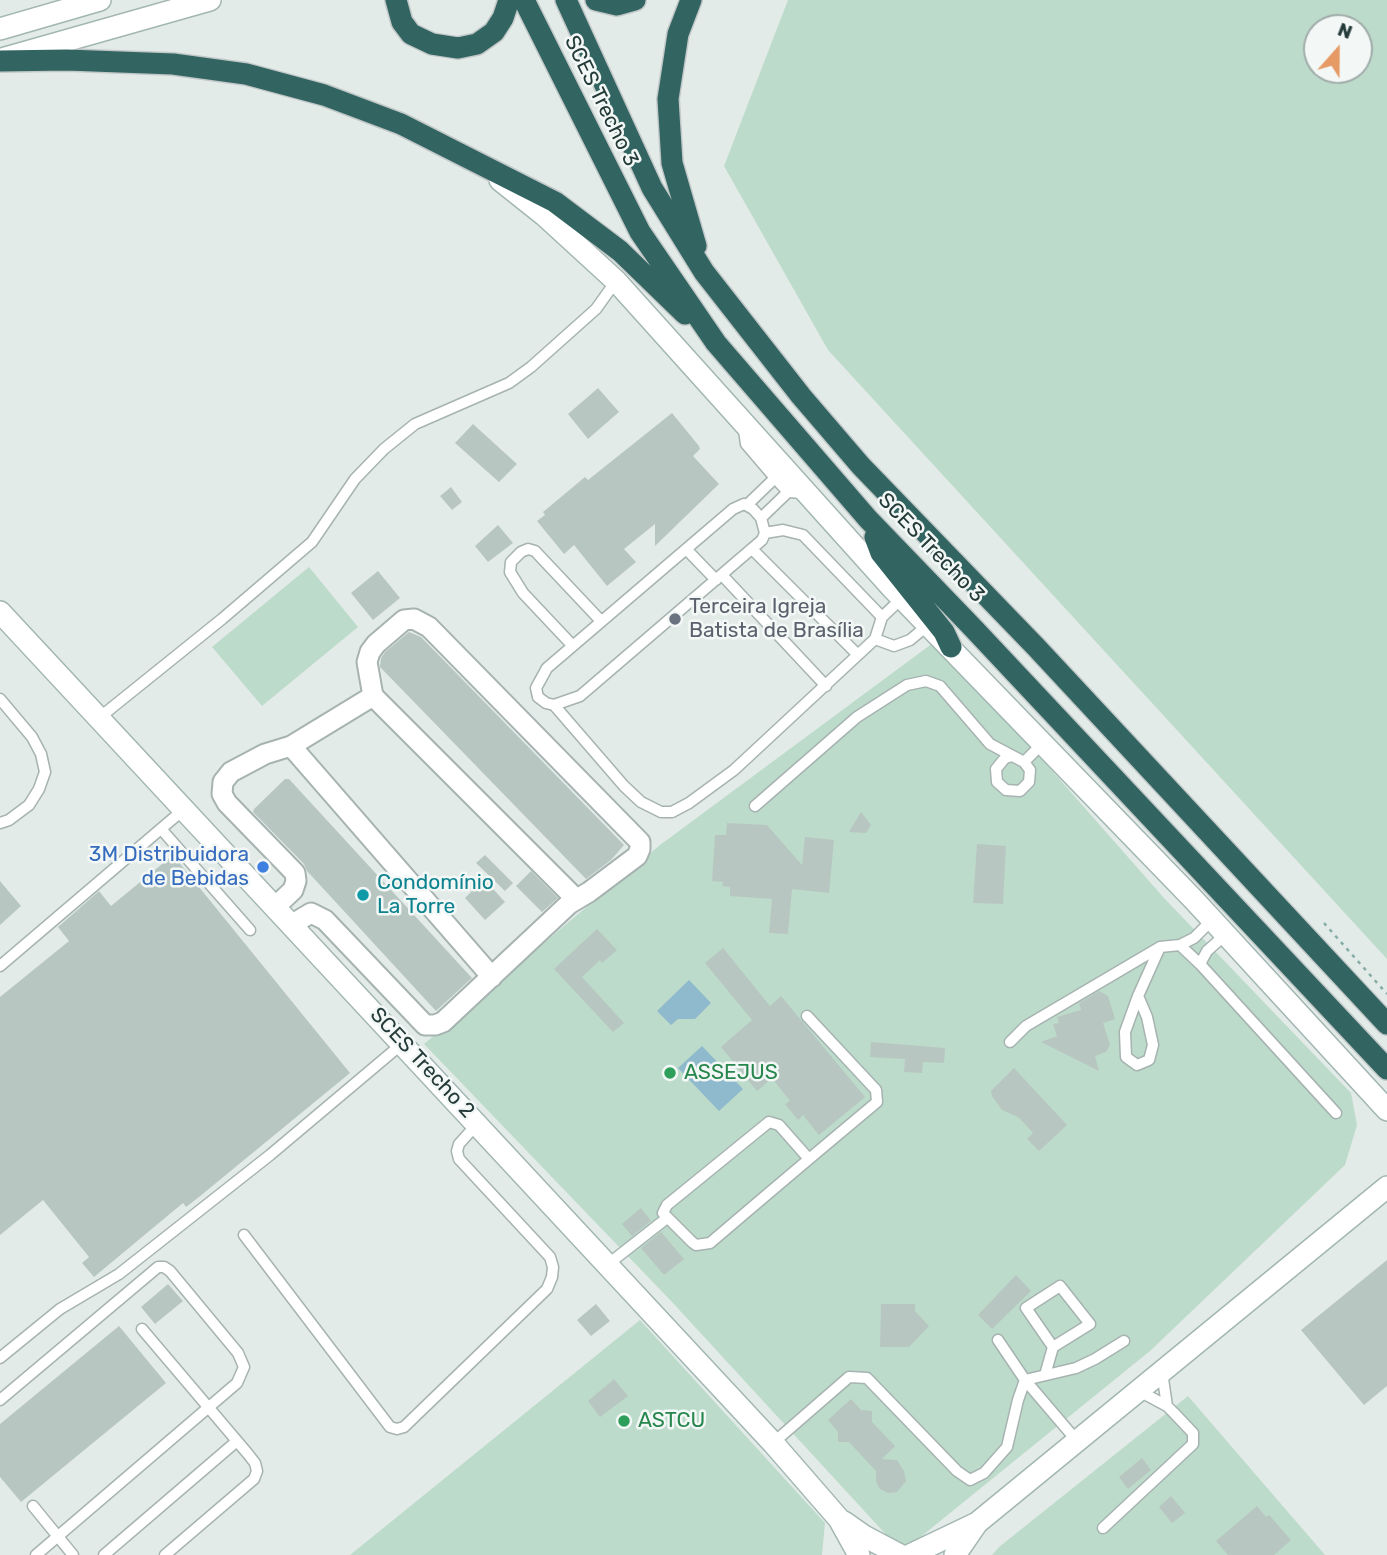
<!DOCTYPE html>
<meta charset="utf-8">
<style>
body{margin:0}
#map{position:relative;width:1387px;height:1555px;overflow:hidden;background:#e3ebe9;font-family:Rubik,sans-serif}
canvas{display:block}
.north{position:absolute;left:1303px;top:14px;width:70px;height:70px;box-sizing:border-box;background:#f3f8f6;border:2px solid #a0acaa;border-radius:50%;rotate:21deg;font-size:19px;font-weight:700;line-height:28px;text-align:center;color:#243b39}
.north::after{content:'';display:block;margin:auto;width:24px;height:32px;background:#e69a66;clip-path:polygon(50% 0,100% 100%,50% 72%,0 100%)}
</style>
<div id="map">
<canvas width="1387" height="1555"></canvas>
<div class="north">N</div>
</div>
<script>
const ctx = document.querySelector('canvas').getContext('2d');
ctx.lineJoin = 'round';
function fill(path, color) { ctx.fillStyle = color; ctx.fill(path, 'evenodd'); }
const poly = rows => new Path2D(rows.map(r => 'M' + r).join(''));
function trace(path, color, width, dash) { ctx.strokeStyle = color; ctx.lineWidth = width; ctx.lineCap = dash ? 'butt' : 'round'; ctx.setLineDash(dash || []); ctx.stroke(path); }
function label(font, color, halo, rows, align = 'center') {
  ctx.font = font + ' Rubik,sans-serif'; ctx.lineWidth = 5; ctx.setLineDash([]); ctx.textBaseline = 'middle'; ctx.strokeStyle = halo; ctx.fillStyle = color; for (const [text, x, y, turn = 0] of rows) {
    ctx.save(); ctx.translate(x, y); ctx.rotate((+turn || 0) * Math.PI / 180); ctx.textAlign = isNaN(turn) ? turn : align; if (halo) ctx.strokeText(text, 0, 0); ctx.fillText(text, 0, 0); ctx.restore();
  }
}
fill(poly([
 [788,0,1387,0,1387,959,828,350,724,166],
 [1317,28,1359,28,1359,70,1317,70],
 [309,567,358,627,262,706,212,647],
 [937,640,1164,898,1351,1093,1357,1125,1345,1165,1150,1351,902,1552,672,1302,424,1044,660,845],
 [640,1320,825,1523,822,1555,350,1555],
 [1188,1396,1325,1555,992,1555,999,1547]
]), '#bddbca');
fill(poly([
 [689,980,711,1003,695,1019,678,1019,671,1025,657,1011],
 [702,1046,743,1089,719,1111,678,1068]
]), '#8fb9cc');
fill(poly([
 [598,388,619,412,588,439,568,414],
 [672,413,699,446,700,449,693,456,719,484,655,546,655,524,624,549,636,562,607,586,574,545,564,554,537,521,545,515,543,512,585,477,588,480],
 [473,424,517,464,499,482,455,443],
 [451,487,462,502,452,510,440,496],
 [498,525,513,543,488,562,475,546],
 [378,571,400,598,373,620,351,593],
 [409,632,421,637,624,845,611,860,586,879,380,667,381,658,385,652],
 [285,779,289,779,472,978,436,1011,307,871,304,864,253,812,254,809],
 [861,812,871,825,866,833,849,832],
 [727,823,767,825,802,865,805,837,834,840,829,893,792,889,788,934,769,933,772,899,730,896,730,887,722,886,723,882,712,881,715,835,726,835],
 [977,844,1006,846,1003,904,973,903],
 [173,855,350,1073,199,1197,186,1207,183,1203,94,1277,82,1263,89,1257,43,1200,0,1235,0,997,69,941,58,927,99,891,111,906],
 [485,855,513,883,505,891,476,863],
 [531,871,558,898,542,912,516,886],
 [484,879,505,902,485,920,465,898],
 [0,881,21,906,0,925],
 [597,929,617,950,602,963,600,960,582,977,624,1023,613,1032,554,969],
 [723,948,770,1006,781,996,865,1097,819,1135,803,1115,798,1120,785,1104,790,1101,772,1078,757,1091,721,1047,752,1020,705,963],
 [1099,991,1108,996,1115,1019,1103,1023,1110,1045,1106,1052,1095,1056,1099,1071,1041,1042,1057,1036,1053,1024,1059,1023,1057,1017,1081,1010,1079,1003],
 [871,1042,945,1048,944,1063,923,1062,922,1073,904,1072,905,1059,870,1057],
 [1014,1068,1067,1125,1039,1151,1027,1139,1033,1133,1026,1125,1018,1117,1002,1110,992,1096,991,1091],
 [641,1208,651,1221,632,1236,622,1224],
 [661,1232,684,1259,664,1275,641,1248],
 [1387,1260,1387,1386,1364,1405,1301,1330],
 [1016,1275,1031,1291,992,1329,978,1315],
 [168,1284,183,1301,155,1324,141,1307],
 [596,1304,610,1321,591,1336,577,1320],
 [881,1304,915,1304,915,1311,929,1326,909,1347,880,1347],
 [119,1326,166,1383,21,1502,0,1477,0,1424],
 [614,1379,628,1396,600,1417,588,1401],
 [851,1399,861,1410,872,1411,872,1422,895,1446,882,1459,897,1460,904,1471,906,1481,897,1492,888,1493,880,1489,876,1482,876,1471,849,1442,838,1442,838,1432,828,1420],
 [1142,1458,1151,1470,1128,1489,1119,1477],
 [1171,1496,1185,1513,1172,1523,1159,1507],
 [1257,1506,1266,1517,1269,1515,1291,1540,1274,1555,1228,1555,1216,1541]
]), '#b8c6c2');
const lane = poly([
 [744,430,746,444,775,478,788,492,804,493],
 [744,504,753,509,761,518,765,533,762,540,580,696,554,705,546,703,538,697,536,688,547,668,733,509,744,504],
 [748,504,775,478],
 [761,518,788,492],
 [765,533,783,530,803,535,882,617],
 [752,549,858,655],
 [687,550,716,580],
 [722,575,826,686],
 [875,639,882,617,902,598],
 [572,645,523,593,510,572,511,562,521,552,528,549,535,551,601,621],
 [0,699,32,737,41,754,45,772,39,789,29,805,9,820,0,823],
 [554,705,624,786,641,802,661,812,672,812,689,803,734,770,875,639,894,646,910,640,928,625],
 [99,718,222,619,312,542,355,479,384,449,415,424,509,383,531,367,596,309,616,281],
 [1013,756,1005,758,996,769,997,782,1006,790,1020,791,1029,782,1030,770,1024,762],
 [755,806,857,717,907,685,926,681,940,686,990,744,1024,762,1043,743],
 [162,830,250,930],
 [1225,935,1207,951,1200,964,1336,1113],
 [1180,945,1200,964],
 [0,966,183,810],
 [1138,996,1147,1017,1153,1045,1149,1060,1137,1065,1126,1057,1125,1032,1138,996,1160,947],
 [807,1016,876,1090,877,1102,809,1159,757,1203,710,1243,696,1245,692,1242,663,1213,667,1205,769,1122,779,1125,809,1159],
 [1010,1042,1026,1026,1160,947,1180,945,1194,938,1212,920],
 [244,1235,390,1427,397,1429,404,1427,547,1289,552,1277,553,1267,550,1257,459,1159,457,1151,459,1144,477,1124],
 [607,1265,667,1218],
 [142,1329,248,1454,255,1463,257,1471,254,1479,165,1555],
 [998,1340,1025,1380,1077,1441],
 [0,1358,60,1309,119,1274,270,1155,403,1043],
 [1162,1372,1167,1406],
 [1045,1375,1053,1347,1090,1324,1060,1286,1026,1308,1053,1347],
 [0,1400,158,1267,164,1267,170,1271,238,1353,244,1367,237,1383,36,1555],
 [773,1443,849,1377,867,1378,957,1471,970,1480,984,1473,1007,1447,1018,1400,1025,1380,1076,1368,1095,1359,1124,1341],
 [33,1506,73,1555],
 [1103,1528,1193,1444,1193,1433,1174,1413,1167,1406,1139,1391],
 [104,1555,237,1441]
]);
const street = poly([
 [291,746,492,977],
 [275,907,293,890,296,881,295,873,227,803,222,794,223,782,231,772,265,754,291,746,373,696],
 [291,925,311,913,325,920,425,1025,435,1025,443,1022,569,904,589,892,637,856,640,849,640,842,429,627,414,619,404,620,376,644,370,652,367,662,373,696,576,899]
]);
const secondary = poly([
 [0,29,100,0],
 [5,58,210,0],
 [500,180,544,215,616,281,893,589,1194,900,1387,1110],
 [0,612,773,1443,839,1519,859,1555],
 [844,1522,864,1536,900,1555],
 [910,1555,975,1524],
 [955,1555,977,1523,1387,1187]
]);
const highway = poly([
 [396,0,402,22,411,34,432,44,458,48,477,44,494,32,503,18,509,0],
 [524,0,640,232,716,343,868,519,974,629,1387,1069],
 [566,0,652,188,704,272,801,396,861,466,1036,647,1387,1024],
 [596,0,617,5,635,0],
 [691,0,678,34,668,99,672,163,696,246],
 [0,61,67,60,173,64,246,74,324,95,401,124,555,202,620,251,685,314],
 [875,537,881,553,944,632,951,647]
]);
trace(lane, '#a6b3b1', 13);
trace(street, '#a6b3b1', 23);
trace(secondary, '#a2b6b2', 24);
trace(highway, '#c2c8c8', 24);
trace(poly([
 [1324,923,1387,994]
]), '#86aca6', 2.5, [3.5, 5]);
trace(lane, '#fff', 10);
trace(street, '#fff', 19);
trace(secondary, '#fff', 21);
trace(highway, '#326562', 21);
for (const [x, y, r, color] of [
 [675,619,7,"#6b7280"],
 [263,867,7,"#3f7fe0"],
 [363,895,7,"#0f9aa8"],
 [670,1073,7,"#2e9e5b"],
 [624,1421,7,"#2e9e5b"]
]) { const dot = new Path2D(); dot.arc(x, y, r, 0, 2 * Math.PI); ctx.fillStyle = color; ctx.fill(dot); trace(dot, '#f3f8f6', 2.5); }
label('21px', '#243b39', '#f3f8f6', [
 ["SCES Trecho 3",601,101,64],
 ["SCES Trecho 3",931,548,46],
 ["SCES Trecho 2",422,1063,47]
]);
label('21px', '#5b616d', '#f3f8f6', [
 ["Terceira Igreja",689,607],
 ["Batista de Brasília",689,631]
], 'left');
label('21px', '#366cbe', '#f3f8f6', [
 ["3M Distribuidora",249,855],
 ["de Bebidas",249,879]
], 'right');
label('21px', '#0d838f', '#f3f8f6', [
 ["Condomínio",377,883],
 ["La Torre",377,907]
], 'left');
label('21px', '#27864d', '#f3f8f6', [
 ["ASSEJUS",684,1073],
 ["ASTCU",638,1421]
], 'left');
</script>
